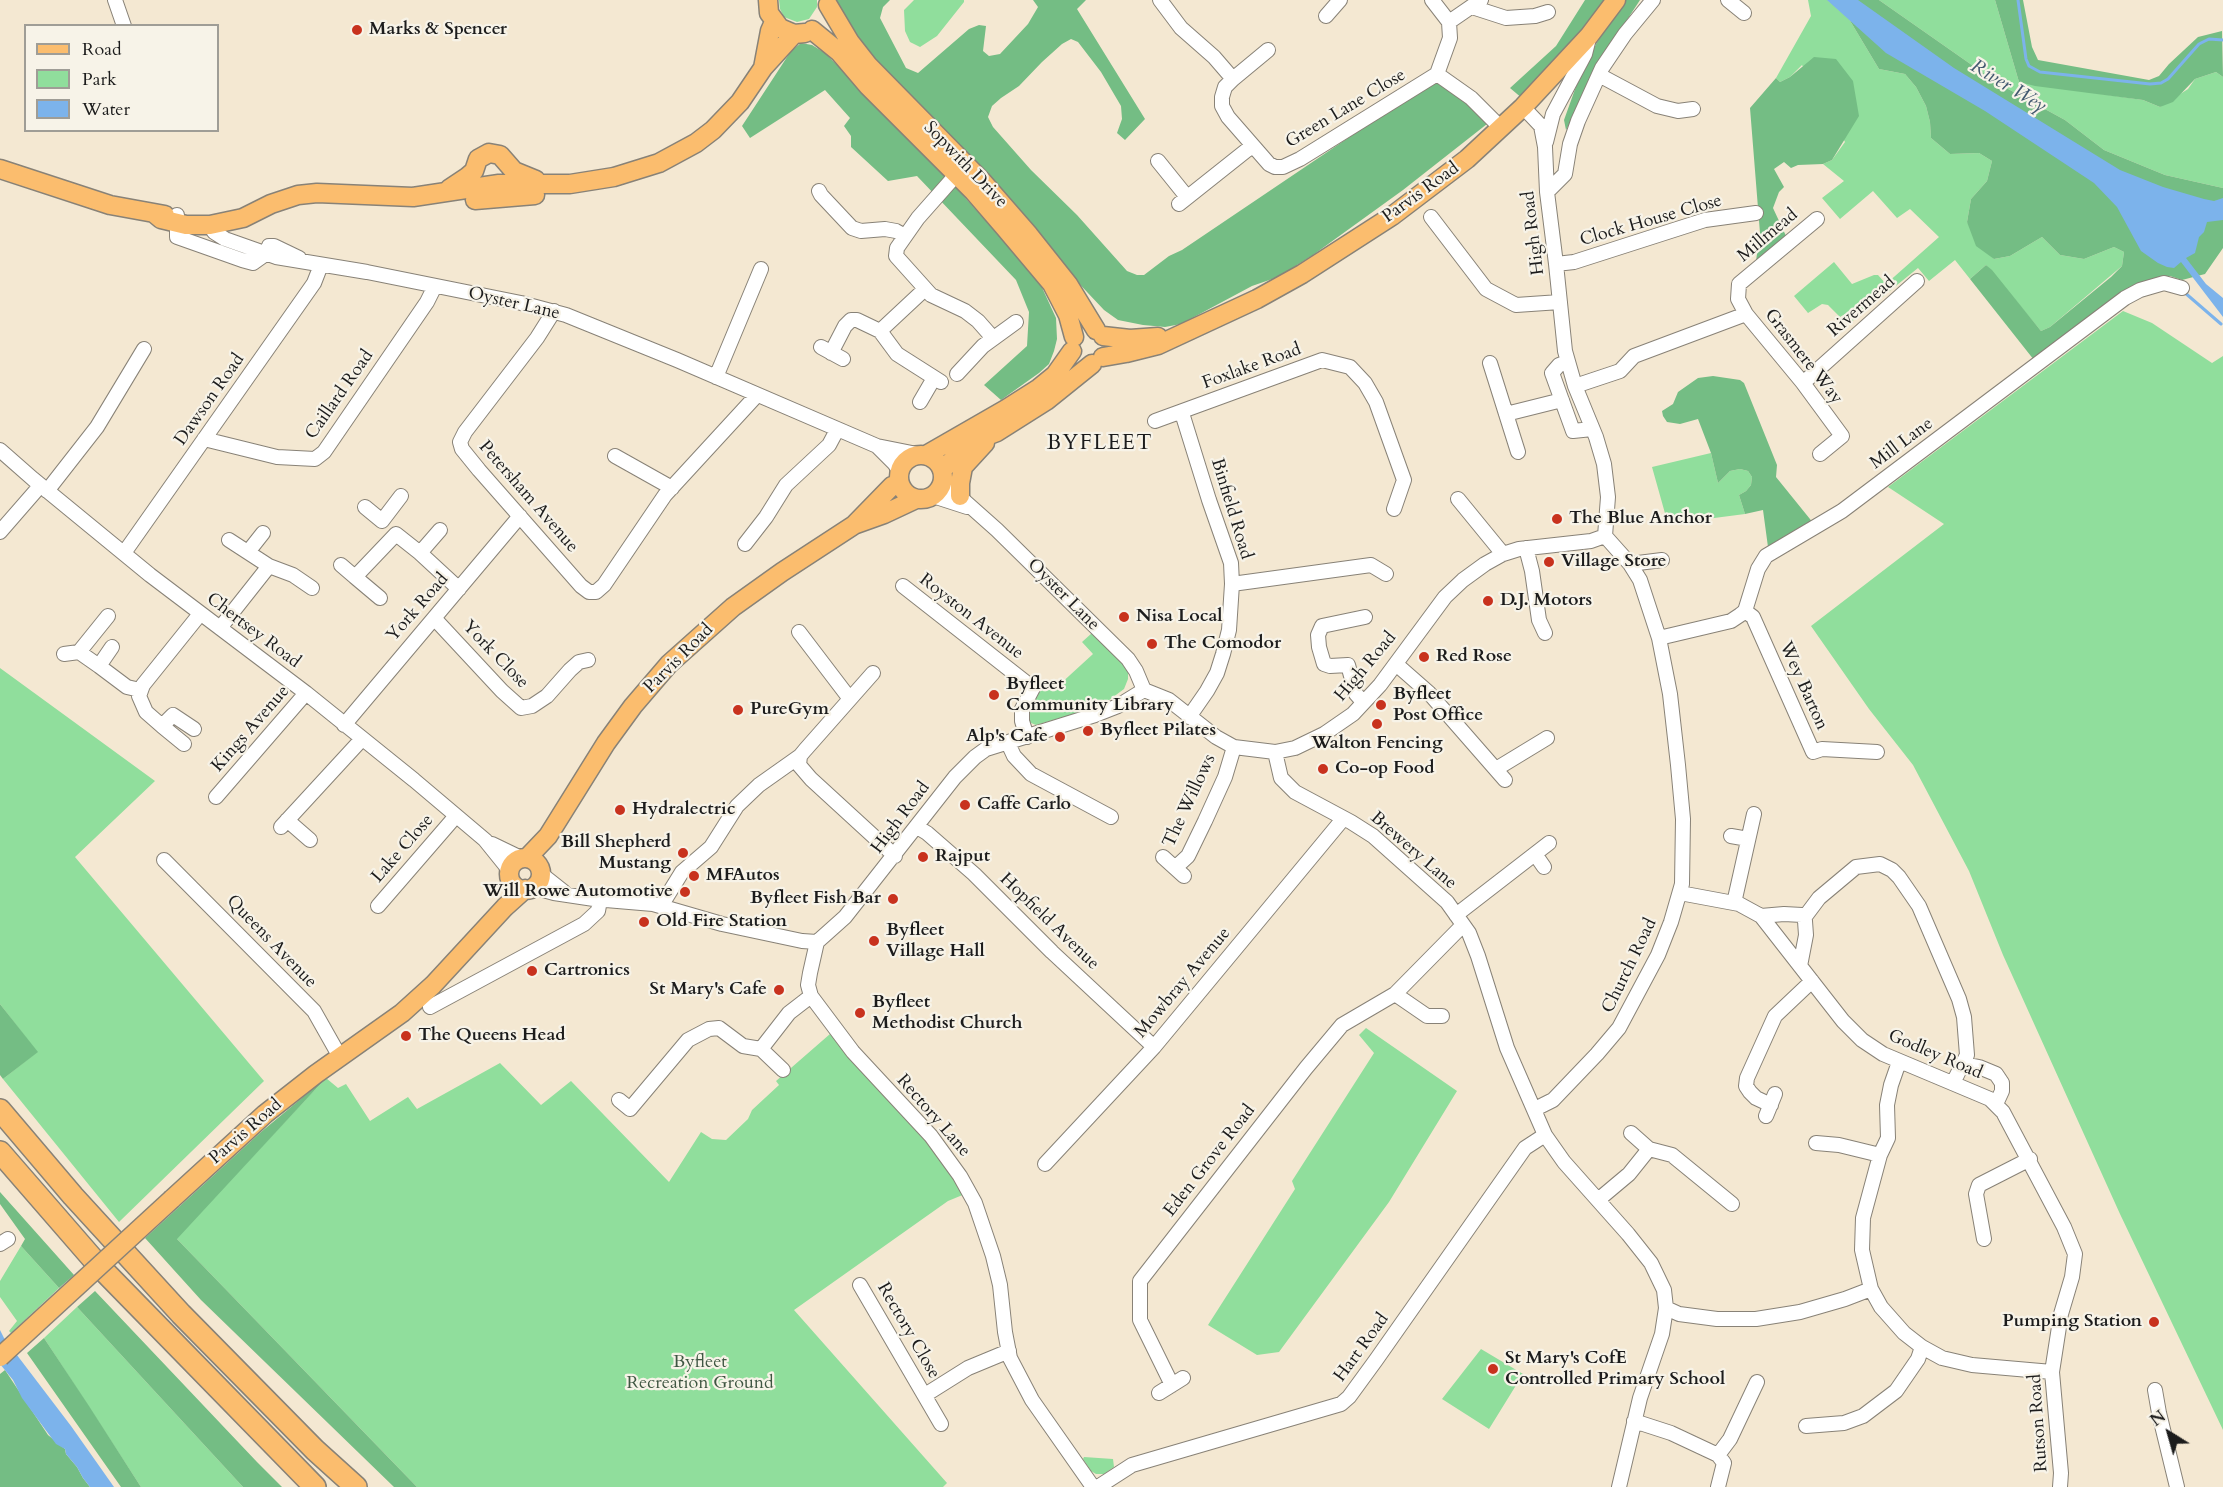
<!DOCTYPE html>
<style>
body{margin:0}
#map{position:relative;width:2223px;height:1487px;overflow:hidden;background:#f4e8d2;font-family:Cardo,serif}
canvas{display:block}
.legend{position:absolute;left:24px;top:24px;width:195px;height:108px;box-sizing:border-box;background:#f7f3e8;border:2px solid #9f9d96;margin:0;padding:8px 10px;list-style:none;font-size:18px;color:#1c1c1c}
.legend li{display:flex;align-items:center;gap:12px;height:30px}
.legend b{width:30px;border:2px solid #9f9d96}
.north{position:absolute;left:2139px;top:1403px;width:60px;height:60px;-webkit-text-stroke:4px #f7f3e8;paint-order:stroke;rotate:323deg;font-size:16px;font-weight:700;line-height:24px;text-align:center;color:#1c1c1c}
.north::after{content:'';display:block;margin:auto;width:21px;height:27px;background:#1c1c1c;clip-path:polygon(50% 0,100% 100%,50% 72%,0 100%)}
</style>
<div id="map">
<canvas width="2223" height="1487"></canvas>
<ul class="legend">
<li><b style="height:8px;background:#fbbd6e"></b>Road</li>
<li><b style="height:16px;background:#90de9c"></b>Park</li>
<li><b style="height:16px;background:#7cb3eb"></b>Water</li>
</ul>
<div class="north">N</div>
</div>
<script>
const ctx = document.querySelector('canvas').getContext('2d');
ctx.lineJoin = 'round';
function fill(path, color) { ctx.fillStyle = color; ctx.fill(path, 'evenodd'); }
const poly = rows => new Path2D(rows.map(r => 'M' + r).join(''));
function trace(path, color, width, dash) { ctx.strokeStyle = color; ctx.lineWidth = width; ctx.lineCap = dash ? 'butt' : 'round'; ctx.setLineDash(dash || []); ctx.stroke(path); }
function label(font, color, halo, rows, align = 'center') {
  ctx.font = font + ' Cardo,serif'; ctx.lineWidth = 4.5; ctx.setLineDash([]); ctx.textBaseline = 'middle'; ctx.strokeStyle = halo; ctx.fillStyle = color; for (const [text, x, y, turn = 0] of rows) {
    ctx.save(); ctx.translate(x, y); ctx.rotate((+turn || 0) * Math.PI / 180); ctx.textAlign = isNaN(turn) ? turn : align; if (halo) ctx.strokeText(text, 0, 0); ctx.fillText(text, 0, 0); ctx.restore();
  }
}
fill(poly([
 [779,0,817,0,817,7,809,19,797,22,784,17,780,9],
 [914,0,964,0,964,2,937,36,920,47,910,42,905,31,904,10],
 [1808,0,1827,0,1849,19,1879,69,1905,74,1916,87,1926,106,1930,122,1931,138,1950,154,1979,153,1992,161,1987,181,1971,199,1967,222,1994,259,2010,256,2042,237,2060,255,2084,259,2114,247,2124,252,2122,266,2050,327,2041,331,1986,265,1970,279,1955,260,1929,281,1918,268,1850,323,1848,315,1845,314,1840,317,1828,305,1822,304,1808,313,1794,296,1834,262,1852,284,1874,275,1878,275,1886,284,1939,237,1910,209,1897,218,1873,191,1840,219,1822,198,1844,181,1823,164,1832,160,1845,142,1802,65,1790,77,1780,82,1776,78,1811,16],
 [1879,0,1995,0,2019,82,2143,100,2160,107,2188,89,2195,79,2216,72,2223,77,2223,188,2165,175,2104,150,2065,120,1999,84],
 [2123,311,2152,323,2212,363,2223,356,2223,1430,2120,1214,2003,955,1969,871,1913,765,1869,709,1811,626,1944,524,1888,487],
 [1711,453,1718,483,1730,471,1740,469,1748,471,1752,477,1751,485,1746,491,1739,495,1745,514,1668,524,1652,467],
 [1092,633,1128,668,1128,679,1124,689,1101,706,1036,725,1031,723,1027,718,1028,707,1034,693,1045,679,1058,686,1093,654,1082,642],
 [0,668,155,781,75,857,264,1081,119,1222,3,1079,37,1052,0,1004],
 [1366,1028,1457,1091,1389,1202,1279,1352,1257,1355,1208,1325,1295,1189,1292,1181,1374,1053,1359,1035],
 [830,1034,858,1067,920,1131,965,1194,948,1201,794,1310,947,1483,943,1487,417,1487,176,1238,326,1078,338,1088,346,1084,370,1121,408,1097,417,1109,500,1063,541,1105,571,1081,669,1182,701,1132,712,1139,726,1140,748,1119,752,1110,779,1085,776,1081],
 [21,1246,59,1288,11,1333,9,1331,17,1321,0,1297,0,1281],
 [77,1307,243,1487,141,1487,44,1338],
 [1481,1349,1523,1374,1489,1429,1442,1399],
 [1084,1457,1113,1459,1114,1467,1104,1474,1096,1474,1091,1471,1083,1459]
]), '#90de9c');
fill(poly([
 [833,0,890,0,883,7,880,18,906,68,918,73,969,29,979,25,986,26,983,51,989,56,1000,54,1028,24,1038,7,1033,0,1086,0,1077,9,1145,119,1125,140,1117,133,1122,119,1121,106,1101,72,1078,42,1071,39,1062,44,1042,62,1019,86,1001,98,992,106,988,117,993,127,1031,170,1077,215,1127,271,1137,275,1144,275,1169,256,1182,250,1437,78,1485,115,1487,124,1403,190,1313,255,1278,277,1252,286,1181,324,1165,327,1143,325,1118,320,1104,310,871,63],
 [1585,0,1609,0,1523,99,1510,88,1556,46],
 [1625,0,1640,0,1623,26,1566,130,1564,120,1578,81,1596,44],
 [1827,0,1879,0,1999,84,2065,120,2104,150,2165,175,2223,188,2223,248,2205,274,2182,280,2170,276,2143,282,2034,360,1970,279,1986,265,1992,270,2041,331,2050,327,2111,277,2122,266,2124,252,2114,247,2084,259,2060,255,2042,237,2010,256,1994,259,1976,246,1967,222,1971,199,1987,181,1992,161,1979,153,1950,154,1931,138,1930,122,1926,106,1916,87,1905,74,1879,69,1849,19],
 [1995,0,2023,0,2032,47,2038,60,2149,80,2159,76,2169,64,2198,37,2222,31,2223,77,2216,72,2195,79,2173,102,2160,107,2143,100,2035,86,2019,82],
 [801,43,812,45,825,53,930,158,1039,281,1056,318,1057,339,1054,351,1049,364,1039,373,1001,400,984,385,1027,346,1029,312,1016,280,917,176,888,181,851,147,851,136,844,126,850,118,825,90,750,138,742,126,791,51],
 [1814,57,1836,59,1853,81,1859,116,1832,160,1823,164,1798,165,1791,168,1784,162,1774,169,1784,187,1779,192,1773,208,1786,236,1756,261,1760,233,1750,108,1776,78,1780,82,1790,77],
 [1713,376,1740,380,1744,383,1777,465,1776,477,1814,524,1768,547,1763,510,1745,514,1739,495,1746,491,1751,485,1752,477,1748,471,1740,469,1730,471,1718,483,1711,453,1698,419,1680,424,1667,422,1663,416,1662,411,1673,404,1678,392,1698,378],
 [0,1004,38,1052,3,1079,0,1075],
 [326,1078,177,1239,417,1487,394,1487,201,1300,145,1238,261,1132],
 [0,1192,74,1275,59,1288,21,1246,25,1239,0,1204],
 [95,1291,257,1462,282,1487,243,1487,77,1307],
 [44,1338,89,1406,141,1487,121,1487,27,1353],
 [5,1370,48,1435,65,1449,66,1454,77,1467,83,1478,90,1487,0,1487,0,1374]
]), '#74bd84');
fill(poly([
 [1827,0,1858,0,1954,68,2120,170,2163,187,2204,199,2214,201,2223,198,2223,220,2207,222,2204,232,2199,237,2195,253,2186,258,2206,284,2223,298,2223,317,2181,262,2174,268,2167,267,2158,263,2141,251,2117,207,2094,183,1985,111,1886,53],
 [0,1330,4,1338,71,1426,114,1487,90,1487,83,1478,77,1467,66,1454,65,1449,56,1444,22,1398,13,1380,0,1364]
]), '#7cb3eb');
trace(poly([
 [2018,0,2026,59,2029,66,2040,72,2150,84,2161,83,2168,79,2199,44,2209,39,2223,40],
 [2184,292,2221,324]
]), '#7cb3eb', 3);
const minor = poly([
 [115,0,124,26],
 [1160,0,1181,28,1214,57,1233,79],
 [1432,0,1449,22,1450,38,1437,74],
 [1728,0,1744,13],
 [1472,7,1506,18,1535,16,1548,12],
 [1326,16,1340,0],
 [1449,22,1481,0],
 [1268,50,1233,79,1225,87,1222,97,1222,106,1228,117,1269,164,1275,167,1283,167,1300,159,1437,74],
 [1437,74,1471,98,1501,128],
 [1599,75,1657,106,1678,111,1693,109],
 [1523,107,1541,126,1545,147,1547,192,1556,264,1565,351,1575,386,1596,437,1604,464,1608,497,1605,536],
 [1546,142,1553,114,1585,54,1589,38],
 [1158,161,1187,197],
 [956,175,918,218,897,248,896,256,931,295,965,311,978,321,993,338],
 [819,191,821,195,852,228,861,231,885,229,896,231,905,236],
 [1547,192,1565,174,1570,144,1578,121,1602,68,1625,34,1653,0],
 [1179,204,1252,146],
 [177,215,177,237,242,260,253,263,267,253,269,246,274,246,299,258],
 [1431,217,1486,289,1516,305,1560,302],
 [210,225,214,232,225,239,276,257,367,272,521,303,566,315,677,360,877,446,917,454],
 [1556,264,1574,262,1705,220,1756,213],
 [554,311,537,338,465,432,460,442,462,449,479,470,581,586,589,592,596,592,604,585,665,495,757,395],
 [1746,314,1738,299,1739,284,1817,219],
 [880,331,925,289],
 [821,347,843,359],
 [831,353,845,326,851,320,857,320,880,331,897,354,941,382],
 [1567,362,1559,365,1552,373,1573,431,1592,429],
 [1490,363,1518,452],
 [957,374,983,346,1016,322],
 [716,377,761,269],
 [1803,383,1917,281],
 [1575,386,1620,371,1634,356,1746,314,1803,383,1842,436,1820,454],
 [920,402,934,378],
 [1182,413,1209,500,1231,563,1232,584,1229,630,1223,654,1217,673,1207,691,1189,717],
 [1506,414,1562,400],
 [1155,421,1322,360,1350,367,1365,383,1376,402,1404,480,1394,509],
 [204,439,277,457,315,459,324,452,335,436,427,302,435,286],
 [877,446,894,463,899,470],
 [0,450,33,479,150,575,306,693,414,780,485,840,510,871],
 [615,456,672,488],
 [943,482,997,530,1128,659,1136,671,1144,690],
 [47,491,97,427,144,349],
 [933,496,967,507],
 [1458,499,1503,554],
 [365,507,382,521,401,496],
 [440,530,420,553,459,589],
 [0,532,40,486],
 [229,540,269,566],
 [745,544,766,517,786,485,829,445,837,430],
 [1526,548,1532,571,1539,620,1545,633],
 [248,552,263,533],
 [124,553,314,283,321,265],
 [1630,564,1662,560],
 [341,565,355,577,396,534,420,553],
 [355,577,380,598],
 [1232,584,1371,565,1386,574],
 [903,586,1033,688,1022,709,1022,721,1027,737],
 [1745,611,1753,617,1813,752,1822,749,1877,752],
 [434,618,502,691,521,708,532,706,547,696,570,670,579,662,588,660],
 [220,628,269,566,293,575,312,588],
 [799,632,850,699],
 [1659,638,1731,621,1740,615,1745,611,1758,569,1766,556,1842,511,2125,298,2140,290,2164,283,2182,288],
 [112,647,99,666,127,687,140,690],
 [64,654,79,652],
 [1396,664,1429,693,1505,780],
 [99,666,79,652,108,616],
 [873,673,805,750,800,756,799,765,811,779,895,856],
 [1144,690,1169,700,1216,737,1234,747,1275,752,1295,748,1324,734,1353,714,1380,685,1445,597,1463,580,1485,564,1503,554,1519,549,1591,541,1605,536],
 [1363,702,1356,694,1348,665,1330,666,1324,664,1319,647,1318,635,1322,626,1365,617],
 [344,725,520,516],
 [162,726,184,744],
 [194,729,173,715,162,726,146,712,139,696,143,685,200,614],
 [1008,743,1014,756,1031,774,1111,817],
 [1275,752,1281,778,1295,792,1351,822,1373,836,1447,902,1469,933,1478,956,1507,1048,1545,1135,1564,1162,1628,1234,1651,1263,1664,1290,1666,1308,1662,1334,1640,1398,1619,1487],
 [1496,769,1547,738],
 [216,797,306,693],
 [287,820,310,840],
 [281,827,362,739],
 [917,827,927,833,974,874,1052,952,1154,1047],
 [1731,836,1748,839],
 [492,844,521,858],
 [1535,854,1544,867],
 [1163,857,1184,876],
 [164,860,314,1011,340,1057],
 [1175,868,1188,856,1205,821,1225,777,1234,747],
 [540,873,564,892],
 [532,887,554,893,594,899,653,904,722,924,802,941,817,942,845,917,955,777,975,757,986,749,1095,715,1118,706,1144,690],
 [1680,893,1739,904,1761,916,1843,1021,1862,1040,1883,1054,1990,1099,2003,1112,2064,1227,2075,1254,2072,1277,2061,1314,2052,1372,2061,1473,2060,1487],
 [1734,903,1754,814],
 [378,906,455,817],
 [661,906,682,872,711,847,737,806,759,785,800,756],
 [1456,915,1549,843],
 [1761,916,1784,914,1802,915,1805,921,1806,935,1800,966],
 [1804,918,1819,898,1856,867,1880,864,1892,870,1899,877,1919,906,1959,999,1964,1017,1967,1055,1953,1083],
 [817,942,810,973,808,985,811,996,853,1052,931,1136,960,1176,975,1203,993,1256,1000,1285,1005,1332,1010,1358,1032,1400,1093,1487],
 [1395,994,1427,1016,1442,1016],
 [430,1007,584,924,598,911,600,900],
 [761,1049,789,1013,811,996],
 [1899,1062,1891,1085,1887,1105,1888,1138,1880,1155,1863,1218,1862,1250,1871,1289,1881,1307,1904,1333,1922,1347,1942,1358,1972,1365,2052,1372],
 [1964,1064,1979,1067,1996,1074,2002,1083,2002,1091,1996,1104],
 [619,1100,630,1109,688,1040,709,1029,719,1028,743,1046,761,1049,783,1070],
 [1771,1105,1756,1098,1750,1092,1746,1086,1747,1078,1775,1016,1812,981],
 [1535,1109,1553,1100,1597,1054,1619,1028,1658,955,1671,922,1682,884,1683,819,1678,765,1670,694,1659,638,1640,580,1630,564,1605,536],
 [1766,1116,1775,1094],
 [1631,1133,1649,1149,1672,1155,1732,1204],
 [1816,1143,1839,1145,1880,1155],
 [1045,1164,1154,1047,1343,819],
 [1598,1200,1629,1174,1649,1149],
 [1984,1239,1976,1194,1979,1185,2030,1159],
 [0,1244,8,1239],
 [860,1285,941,1424],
 [1666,1308,1679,1314,1717,1319,1756,1319,1800,1312,1845,1299,1871,1289],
 [1172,1385,1140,1320,1140,1281,1306,1068,1342,1025,1395,994,1463,925],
 [2155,1390,2159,1413,2177,1487],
 [1159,1393,1183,1378],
 [925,1395,968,1368,1009,1351],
 [1634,1421,1671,1433,1718,1455,1724,1463,1718,1487],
 [1806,1426,1844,1423,1863,1416,1896,1391,1918,1359,1922,1347],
 [1718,1455,1730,1439,1757,1382],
 [1098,1487,1132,1465,1341,1404,1349,1397,1376,1360,1525,1148,1545,1135]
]);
const major = poly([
 [768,0,769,13,780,28,794,34,805,33],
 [828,5,850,42,868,65,981,180,1029,235,1068,284,1096,330],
 [812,30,839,52,868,86,973,191,1004,227,1052,284,1068,315,1074,337],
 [763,68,770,31,774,22],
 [0,169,110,205,165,215],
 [449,189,467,177,474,171,478,159,489,153,500,155,514,171,536,180],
 [475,200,535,195],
 [155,214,161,219,186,225,210,225,243,218,271,204,298,195,317,193,413,197,499,184,570,184,614,177,659,163,696,143,713,130,740,102,763,68,794,34],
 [1103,336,1130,339,1158,337],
 [1103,357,1126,353,1158,345,1257,299,1302,274,1392,216,1467,159,1523,107,1589,36,1616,0],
 '899 477a22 22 0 1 1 44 0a22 22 0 1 1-44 0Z',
 [926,455,1006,409,1039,388,1055,375,1072,351],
 [942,470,963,450,984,437,997,432,1046,401,1092,364],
 [960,496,960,483,963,467,985,443],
 [856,524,884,514,916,499],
 [527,858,548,836,606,743,633,706,669,664,733,607,782,572,854,525,892,486,899,484],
 '509 874a16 16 0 1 1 32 0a16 16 0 1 1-32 0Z',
 [172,1199,265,1114,316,1074,402,1013,433,985,505,907,525,889]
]);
const highway = poly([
 [0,1110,73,1196,181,1314,315,1450,356,1487],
 [0,1152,99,1266,315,1487]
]);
trace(minor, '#888277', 16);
trace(major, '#888277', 21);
trace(highway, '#888277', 24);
trace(minor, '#fff', 14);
trace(major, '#fbbd6e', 18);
trace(highway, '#fbbd6e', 21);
const majorBridge = poly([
 [0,1357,172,1199]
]);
trace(majorBridge, '#888277', 21, []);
trace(majorBridge, '#fbbd6e', 18);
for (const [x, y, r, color] of [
 [357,30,6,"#c8321e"],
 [1557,519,6,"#c8321e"],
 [1549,562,6,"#c8321e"],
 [1488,601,6,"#c8321e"],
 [1124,617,6,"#c8321e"],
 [1152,644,6,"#c8321e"],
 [1424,657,6,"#c8321e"],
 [994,695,6,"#c8321e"],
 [1381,705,6,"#c8321e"],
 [738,710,6,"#c8321e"],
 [1377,724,6,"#c8321e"],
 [1088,731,6,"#c8321e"],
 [1060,737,6,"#c8321e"],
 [1323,769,6,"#c8321e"],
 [965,805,6,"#c8321e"],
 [620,810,6,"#c8321e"],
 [683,853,6,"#c8321e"],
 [923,857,6,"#c8321e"],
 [694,876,6,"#c8321e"],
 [685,892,6,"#c8321e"],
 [893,899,6,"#c8321e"],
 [644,922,6,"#c8321e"],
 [874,941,6,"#c8321e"],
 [532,971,6,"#c8321e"],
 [779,990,6,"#c8321e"],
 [860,1013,6,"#c8321e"],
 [406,1036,6,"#c8321e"],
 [2154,1322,6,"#c8321e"],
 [1493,1369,6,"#c8321e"]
]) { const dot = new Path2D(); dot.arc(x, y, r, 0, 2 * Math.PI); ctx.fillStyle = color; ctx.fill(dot); trace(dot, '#f7f3e8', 2); }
label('bold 18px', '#1c1c1c', '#f7f3e8', [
 ["Marks & Spencer",369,30],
 ["The Blue Anchor",1569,519],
 ["Village Store",1561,562],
 ["D.J. Motors",1500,601],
 ["Nisa Local",1136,617],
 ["The Comodor",1164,644],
 ["Red Rose",1436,657],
 ["Byfleet",1006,685],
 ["Community Library",1006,706],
 ["Byfleet",1393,695],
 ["Post Office",1393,716],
 ["PureGym",750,710],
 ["Byfleet Pilates",1100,731],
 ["Alp's Cafe",1048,737,"right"],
 ["Walton Fencing",1377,744,"center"],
 ["Co-op Food",1335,769],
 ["Caffe Carlo",977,805],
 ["Hydralectric",632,810],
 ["Bill Shepherd",671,843,"right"],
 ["Mustang",671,864,"right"],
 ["Rajput",935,857],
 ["MFAutos",706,876],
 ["Will Rowe Automotive",673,892,"right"],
 ["Byfleet Fish Bar",881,899,"right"],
 ["Old Fire Station",656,922],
 ["Byfleet",886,931],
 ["Village Hall",886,952],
 ["Cartronics",544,971],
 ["St Mary's Cafe",767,990,"right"],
 ["Byfleet",872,1003],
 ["Methodist Church",872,1024],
 ["The Queens Head",418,1036],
 ["Pumping Station",2142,1322,"right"],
 ["St Mary's CofE",1505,1359],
 ["Controlled Primary School",1505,1380]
], 'left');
label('18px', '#1c1c1c', '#f7f3e8', [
 ["Green Lane Close",1346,109,-31],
 ["Sopwith Drive",965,165,46],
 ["Parvis Road",1421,193,-36],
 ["Clock House Close",1651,221,-16],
 ["High Road",1534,233,-97],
 ["Millmead",1768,236,-40],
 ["Oyster Lane",514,304,13],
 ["Rivermead",1862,307,-41],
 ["Grasmere Way",1803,357,52],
 ["Foxlake Road",1252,367,-20],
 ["Caillard Road",340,395,-55],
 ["Dawson Road",210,400,-55],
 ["Mill Lane",1902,444,-37],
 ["Petersham Avenue",528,497,49],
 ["Binfield Road",1231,509,73],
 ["Oyster Lane",1063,595,45],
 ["York Road",418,608,-49],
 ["Royston Avenue",971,617,38],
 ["Chertsey Road",253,631,37],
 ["York Close",495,655,46],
 ["Parvis Road",679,659,-45],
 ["High Road",1366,667,-50],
 ["Wey Barton",1803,686,66],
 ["Kings Avenue",251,729,-49],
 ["The Willows",1190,801,-65],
 ["High Road",901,818,-53],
 ["Lake Close",403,849,-49],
 ["Brewery Lane",1413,851,41],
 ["Hopfield Avenue",1049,922,44],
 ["Queens Avenue",271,942,46],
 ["Church Road",1630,966,-64],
 ["Mowbray Avenue",1183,983,-50],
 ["Godley Road",1935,1055,23],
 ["Rectory Lane",933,1116,49],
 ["Parvis Road",246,1132,-41],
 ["Eden Grove Road",1210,1161,-52],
 ["Rectory Close",908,1331,60],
 ["Hart Road",1362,1348,-54],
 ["Rutson Road",2039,1423,-94]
]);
label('18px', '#3f5642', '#f7f3e8', [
 ["Byfleet",700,1363],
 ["Recreation Ground",700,1384]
]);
label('italic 20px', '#42586f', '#f7f3e8', [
 ["River Wey",2008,87,31]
]);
ctx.letterSpacing = '1.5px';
label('21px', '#1c1c1c', '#f7f3e8', [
 ["BYFLEET",1100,444]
]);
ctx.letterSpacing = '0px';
</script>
